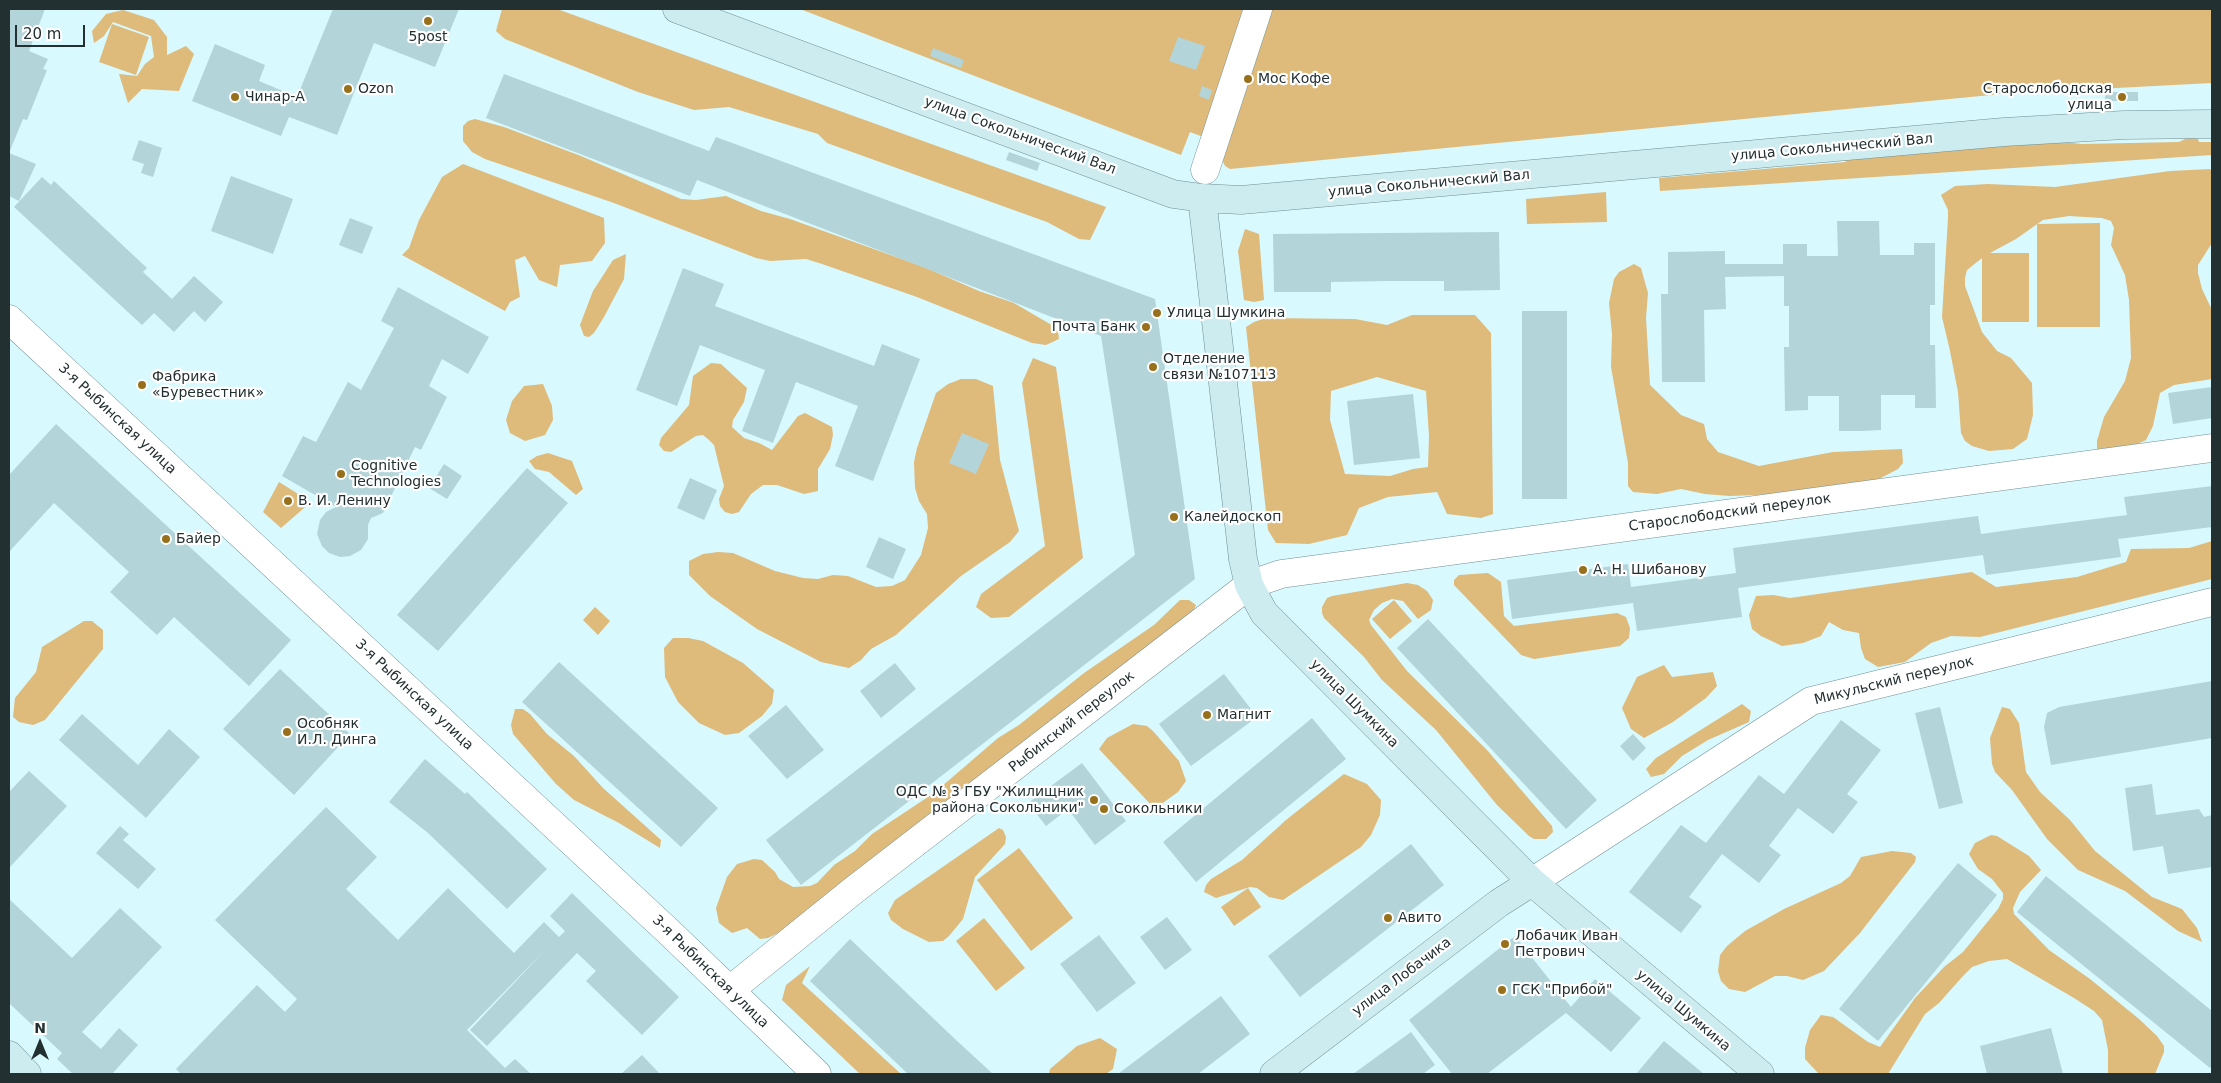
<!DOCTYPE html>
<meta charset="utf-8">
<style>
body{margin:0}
#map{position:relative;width:2221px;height:1083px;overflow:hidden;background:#d8f9fe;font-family:"DejaVu Sans",sans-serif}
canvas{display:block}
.frame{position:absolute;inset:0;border:10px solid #233032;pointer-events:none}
.north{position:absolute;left:15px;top:1018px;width:50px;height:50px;-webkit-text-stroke:4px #fff;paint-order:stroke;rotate:0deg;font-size:14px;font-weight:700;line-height:20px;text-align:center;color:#233032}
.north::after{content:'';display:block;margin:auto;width:18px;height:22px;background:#233032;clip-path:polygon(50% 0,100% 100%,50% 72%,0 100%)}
.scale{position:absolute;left:15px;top:25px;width:70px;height:22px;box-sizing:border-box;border:2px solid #233032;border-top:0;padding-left:6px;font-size:15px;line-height:18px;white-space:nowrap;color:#233032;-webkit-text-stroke:4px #fff;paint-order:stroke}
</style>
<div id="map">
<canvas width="2221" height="1083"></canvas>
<div class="frame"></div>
<div class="north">N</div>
<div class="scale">20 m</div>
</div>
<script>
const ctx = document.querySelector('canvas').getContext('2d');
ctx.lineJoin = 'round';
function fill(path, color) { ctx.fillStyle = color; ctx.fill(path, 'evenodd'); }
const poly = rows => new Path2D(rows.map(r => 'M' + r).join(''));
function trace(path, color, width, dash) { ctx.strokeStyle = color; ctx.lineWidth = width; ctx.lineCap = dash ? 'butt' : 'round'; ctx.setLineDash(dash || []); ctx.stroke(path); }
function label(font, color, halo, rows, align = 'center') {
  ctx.font = font + ' "DejaVu Sans",sans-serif'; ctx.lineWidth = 4.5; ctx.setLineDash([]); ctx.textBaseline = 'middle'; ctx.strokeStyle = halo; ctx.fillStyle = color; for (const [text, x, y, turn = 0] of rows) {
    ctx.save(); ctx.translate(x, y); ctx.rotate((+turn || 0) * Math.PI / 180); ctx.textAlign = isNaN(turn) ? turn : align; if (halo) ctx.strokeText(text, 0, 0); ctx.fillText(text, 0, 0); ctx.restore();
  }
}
fill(poly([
 [502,9,557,9,1106,207,1090,240,1079,239,1047,222,827,143,818,134,729,107,694,110,638,92,505,39,496,31],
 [800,9,2212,9,2212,83,2001,94,1230,169,1225,166,1214,141,1190,132,1181,155],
 [123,10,154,20,167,37,167,55,186,46,194,54,179,91,142,89,128,103,119,74,137,76,145,64,154,57,151,36,113,22,104,36,94,43,92,31,106,14],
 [112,24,149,37,136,75,99,62],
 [475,119,504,127,581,156,681,199,696,200,726,196,761,211,790,219,924,267,979,291,1014,303,1055,327,1058,331,1059,339,1046,345,1032,343,917,297,822,264,806,259,770,261,756,258,614,203,485,159,472,152,463,141,463,126,468,121],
 [2189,137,2198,139,2199,142,2212,142,2212,155,1660,191,1659,178,1846,162,1844,159,2056,141,2081,144,2179,142],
 [463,164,604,218,605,243,592,261,560,265,557,287,539,280,525,256,515,260,520,297,510,302,505,311,402,255,409,248,419,220,442,177],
 [2210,169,2212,172,2212,243,2198,265,2198,273,2202,289,2212,310,2212,379,2174,385,2160,393,2153,426,2146,440,2131,447,2097,449,2097,441,2104,417,2125,381,2131,358,2129,300,2125,275,2111,245,2114,228,2111,221,2102,218,2069,216,2043,220,2016,239,1990,253,2029,253,2029,322,1982,322,1982,258,1967,270,1965,278,1965,286,1982,332,1997,351,2011,358,2032,383,2033,415,2027,439,2013,449,1989,451,1972,446,1965,441,1961,433,1958,392,1950,351,1942,317,1948,218,1948,210,1941,195,1955,186,1988,184,2055,187,2170,171],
 [1606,192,1607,222,1527,224,1526,199],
 [2100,223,2100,327,2037,327,2037,224],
 [1245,229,1259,234,1264,300,1254,302,1244,300,1238,251],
 [626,254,624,279,604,317,594,333,589,337,584,336,580,325,593,291,613,260],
 [1634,264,1641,268,1648,293,1646,318,1650,385,1681,415,1704,424,1707,439,1718,452,1759,466,1833,452,1902,449,1903,463,1898,469,1877,480,1780,494,1730,496,1705,494,1681,489,1657,494,1633,492,1628,486,1628,463,1611,367,1612,334,1609,303,1614,279,1619,272],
 [1412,315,1475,315,1491,333,1493,514,1481,518,1447,514,1437,492,1388,497,1359,508,1347,535,1309,544,1276,543,1268,530,1246,327,1254,322,1266,318,1355,319,1387,325],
 [1377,377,1426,391,1429,436,1428,467,1413,469,1390,476,1345,474,1330,420,1331,391],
 [1033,358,1056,367,1083,558,1009,617,991,618,976,607,981,594,1045,546,1022,383],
 [711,363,721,364,747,388,744,402,733,420,732,427,744,438,759,443,772,450,798,416,805,413,832,427,833,435,830,449,818,469,818,491,804,494,777,485,763,485,751,494,739,512,732,514,725,512,720,506,719,499,724,486,714,445,709,440,703,435,696,436,671,452,664,451,659,445,661,438,689,405,693,376],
 [961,379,976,379,993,386,1000,460,1019,531,1010,542,961,576,896,635,871,649,861,660,849,668,821,662,757,629,710,596,689,575,689,561,703,554,718,552,733,553,775,571,803,578,818,579,833,575,848,576,876,587,892,586,905,580,921,555,928,528,927,514,919,501,915,488,914,462,917,448,936,393,948,384],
 [543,384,552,406,553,420,545,435,525,441,510,433,506,420,512,401,524,386],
 [548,453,572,461,583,489,576,495,549,472,535,469,529,461,537,456],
 [279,482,311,502,281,528,263,512],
 [2212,541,2212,579,1980,637,1951,636,1931,643,1905,662,1878,667,1865,659,1861,648,1859,633,1843,630,1829,622,1821,636,1803,643,1782,646,1761,636,1752,629,1749,615,1756,596,1773,595,1790,598,1972,572,1996,587,2077,577,2126,562,2131,549,2189,548],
 [1488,573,1501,582,1504,616,1514,626,1617,613,1626,617,1630,628,1629,638,1620,646,1534,659,1521,655,1454,585,1454,580,1459,575],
 [1407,583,1418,585,1427,591,1433,600,1431,610,1418,619,1403,601,1392,599,1382,603,1374,610,1369,620,1371,625,1407,671,1487,750,1552,826,1553,832,1546,839,1534,839,1529,836,1497,805,1436,730,1382,680,1364,657,1324,618,1322,613,1322,607,1327,598,1332,596],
 [1180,600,1189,600,1196,605,1193,612,782,931,768,938,760,939,747,928,732,933,719,923,716,908,727,877,737,864,754,859,762,860,775,872,779,879,793,887,810,886,817,883,834,865,855,851,872,834,934,793,998,738,1019,725,1084,673,1154,625],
 [1394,600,1412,621,1390,639,1372,619],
 [595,607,610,621,598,635,583,620],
 [84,621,92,621,103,630,103,649,45,720,33,725,19,722,13,717,15,698,36,672,42,647],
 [673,638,688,638,703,641,743,663,774,690,772,704,762,716,739,733,725,735,699,723,678,702,665,677,664,648],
 [1664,665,1672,677,1713,672,1717,686,1706,698,1673,722,1644,738,1631,729,1622,708,1637,677],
 [1742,704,1751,711,1749,722,1708,740,1682,756,1664,774,1651,777,1646,769,1656,758],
 [2002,707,2010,709,2019,723,2026,772,2040,792,2070,820,2095,851,2152,897,2182,909,2197,928,2202,942,2178,931,2125,891,2078,870,2047,839,2012,790,1995,772,1992,764,1990,738],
 [515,709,523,709,530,714,547,734,574,756,603,788,661,840,660,848,619,823,574,800,556,784,513,734,511,725],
 [1133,724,1147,726,1153,731,1179,761,1186,781,1178,792,1160,805,1153,807,1099,749,1107,738],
 [1344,774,1367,784,1381,800,1380,815,1371,835,1361,847,1283,900,1269,897,1257,888,1250,887,1216,898,1204,892,1206,885,1211,879,1242,860,1286,820],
 [999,828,1003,830,1006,837,1005,844,975,877,963,919,949,936,943,941,929,942,903,929,891,920,888,913,895,900],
 [1991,835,1997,836,2029,856,2041,870,2020,892,2013,908,2014,914,2049,950,2090,979,2139,1019,2157,1036,2164,1046,2164,1052,2155,1074,2108,1074,2108,1050,2102,1020,2094,1011,2074,998,2007,959,1989,961,1972,967,1963,976,1939,1003,1925,1014,1888,1074,1818,1073,1805,1059,1805,1048,1810,1030,1821,1015,1833,1017,1868,1042,1880,1047,1915,998,1944,967,1963,952,1998,909,2003,899,2003,893,1992,879,1978,869,1969,854,1975,843],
 [1019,848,1073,918,1031,951,977,880],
 [1892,851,1911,853,1916,857,1915,862,1860,933,1824,971,1803,980,1787,976,1775,976,1745,992,1729,989,1721,981,1718,971,1720,955,1727,946,1745,931,1784,909,1841,883,1850,876,1861,857],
 [1248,888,1261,907,1234,926,1221,907],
 [984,918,1025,968,996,991,956,941],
 [810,966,802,983,901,1074,860,1074,782,1000,786,985],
 [1100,1038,1117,1049,1113,1069,1106,1074,1049,1074,1050,1069,1077,1046]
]), '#deba7b');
fill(poly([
 [9,9,45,9,29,51,48,59,43,69,47,70,27,120,23,119,9,153,36,164,19,201,9,196],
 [333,9,459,9,435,67,374,43,337,135,289,117,281,136,192,101,215,44,265,65,259,81,297,97],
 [1178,37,1205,46,1196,70,1169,61],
 [933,48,964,60,961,68,930,56],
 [504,74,709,151,716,137,1155,299,1195,579,801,885,766,840,1135,555,1101,336,697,180,690,196,486,118],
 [1202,86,1212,90,1209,100,1199,96],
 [2105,92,2138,92,2138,101,2105,101],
 [139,140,162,148,153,177,141,173,144,164,132,160],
 [1009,152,1040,163,1037,171,1006,160],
 [231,176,293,199,273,254,211,231],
 [42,177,51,185,54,181,147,268,143,272,172,299,194,276,223,302,205,322,194,311,174,332,154,313,142,325,14,207],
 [350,218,373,227,362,254,339,245],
 [1837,221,1879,221,1880,255,1914,255,1914,243,1935,243,1935,305,1930,305,1930,345,1935,345,1936,408,1915,408,1915,395,1881,395,1881,430,1863,431,1839,431,1839,396,1808,396,1808,410,1785,411,1784,347,1789,347,1789,306,1784,306,1784,276,1725,277,1726,309,1704,310,1705,382,1662,382,1661,294,1668,294,1668,252,1725,251,1725,264,1783,264,1783,244,1807,244,1807,256,1838,256],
 [1499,232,1500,290,1444,291,1444,281,1387,281,1331,282,1331,292,1274,292,1273,234],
 [683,268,724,284,715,306,874,366,882,344,920,359,873,481,835,466,858,406,796,382,773,443,742,431,765,370,700,345,677,406,636,390],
 [398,287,489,337,468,374,442,359,429,386,447,397,421,450,415,447,383,513,371,518,368,525,368,539,361,550,350,556,340,557,329,553,322,546,317,534,320,520,326,512,336,507,282,476,303,436,316,442,348,382,361,390,394,328,381,321],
 [1522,311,1567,311,1567,499,1522,499],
 [2212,387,2212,418,2173,424,2168,393],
 [1413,394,1420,458,1354,465,1347,401],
 [56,424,291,640,249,686,174,617,157,635,110,592,129,572,54,503,9,552,9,475],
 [962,433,989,444,976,474,949,463],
 [444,464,462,476,447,499,429,488],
 [527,468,568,503,438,651,397,615],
 [690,478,717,490,704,520,677,508],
 [2212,486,2212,527,2118,539,2121,557,1986,575,1983,555,1738,588,1742,617,1637,631,1633,603,1512,619,1507,580,1628,564,1631,587,1736,573,1733,548,1978,516,1981,534,2024,528,2127,515,2124,497],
 [879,537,906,549,893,579,866,567],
 [1428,619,1597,800,1566,829,1397,648],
 [559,662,718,808,681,847,522,702],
 [895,663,916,689,881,718,860,691],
 [280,669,350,734,294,795,223,729],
 [1224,674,1257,717,1191,766,1159,724],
 [2212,681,2212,738,2051,765,2044,727,2047,713,2059,707],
 [786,705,824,750,787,779,748,736],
 [1940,707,1963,803,1939,809,1915,713],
 [82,714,138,765,169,729,200,757,146,818,59,740],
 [1312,718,1346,759,1196,882,1163,842],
 [1841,720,1881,750,1847,794,1858,802,1833,834,1798,808,1769,846,1781,855,1759,883,1722,854,1689,897,1702,906,1681,933,1629,892,1681,825,1706,843,1759,775,1784,794],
 [1633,734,1646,748,1633,761,1620,746],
 [425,759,465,794,467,792,547,869,507,909,428,833,389,802],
 [1082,763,1126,821,1095,845,1068,809,1046,826,1028,803],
 [29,771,67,806,9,868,9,792],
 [2152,784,2156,815,2199,809,2204,817,2212,815,2212,867,2168,874,2163,846,2133,851,2125,788],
 [326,807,377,857,346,889,398,940,448,888,514,953,544,922,559,937,565,931,550,916,572,893,679,997,642,1035,586,981,596,971,577,953,487,1046,470,1030,547,948,467,1030,505,1068,515,1059,531,1074,181,1074,176,1069,257,985,285,1012,297,999,215,920],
 [120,826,129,834,123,840,156,869,138,889,96,853],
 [1411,844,1444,885,1300,997,1268,956],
 [1958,863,1997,895,1878,1041,1839,1009],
 [2046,876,2212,1011,2212,1066,2210,1068,2017,912],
 [9,899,72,958,120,908,162,947,82,1032,101,1049,119,1028,138,1045,112,1074,73,1074,57,1059,62,1053,9,1003],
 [1167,917,1192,950,1165,970,1140,937],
 [1099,935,1136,983,1097,1012,1060,964],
 [1515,936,1571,1007,1595,979,1641,1018,1611,1052,1566,1013,1487,1074,1452,1074,1409,1020],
 [850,939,956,1040,993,1074,908,1074,810,981],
 [1221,996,1250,1034,1198,1074,1118,1074],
 [2051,1028,2063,1074,1987,1074,1980,1046],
 [1411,1032,1435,1065,1423,1074,1353,1074],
 [1664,1041,1704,1074,1636,1074],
 [642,1055,660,1074,621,1074]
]), '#b3d4d9');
const street = poly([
 [1205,170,1258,9],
 [9,319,669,932,817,1074],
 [1532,882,1811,701,2212,602],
 [730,990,854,890,1249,585,1281,574,2212,448]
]);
const secondary = poly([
 [677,9,1173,194,1202,198,1241,200,2004,132,2124,125,2212,124],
 [1202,198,1243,559,1249,585,1264,613,1532,882,1760,1074],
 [9,1055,27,1074],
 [1274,1074,1499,903,1532,882]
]);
trace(street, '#719094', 29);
trace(secondary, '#719094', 29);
trace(street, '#fff', 28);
trace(secondary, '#cdecf0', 28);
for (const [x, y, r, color] of [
 [428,21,5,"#98701c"],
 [1248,79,5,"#98701c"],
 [348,89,5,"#98701c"],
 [235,97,5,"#98701c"],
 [2122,97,5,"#98701c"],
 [1157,313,5,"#98701c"],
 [1146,327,5,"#98701c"],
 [1153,367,5,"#98701c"],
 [142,385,5,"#98701c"],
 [341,474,5,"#98701c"],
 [288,501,5,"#98701c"],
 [1174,517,5,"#98701c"],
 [166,539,5,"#98701c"],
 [1583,570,5,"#98701c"],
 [1207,715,5,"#98701c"],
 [287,732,5,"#98701c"],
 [1094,800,5,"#98701c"],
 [1104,809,5,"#98701c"],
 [1388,918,5,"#98701c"],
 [1505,944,5,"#98701c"],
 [1502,990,5,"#98701c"]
]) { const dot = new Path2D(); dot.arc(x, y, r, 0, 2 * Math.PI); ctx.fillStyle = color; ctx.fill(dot); trace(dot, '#fff', 2); }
label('14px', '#233032', '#fff', [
 ["5post",428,37,"center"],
 ["Мос Кофе",1258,79],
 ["Ozon",358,89],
 ["Старослободская",2112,89,"right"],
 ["улица",2112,105,"right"],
 ["Чинар-А",245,97],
 ["Улица Шумкина",1167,313],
 ["Почта Банк",1136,327,"right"],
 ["Отделение",1163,359],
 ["связи №107113",1163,375],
 ["Фабрика",152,377],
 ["«Буревестник»",152,393],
 ["Cognitive",351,466],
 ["Technologies",351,482],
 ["В. И. Ленину",298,501],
 ["Калейдоскоп",1184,517],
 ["Байер",176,539],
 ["А. Н. Шибанову",1593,570],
 ["Магнит",1217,715],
 ["Особняк",297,724],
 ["И.Л. Динга",297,740],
 ["ОДС № 3 ГБУ \"Жилищник",1084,792,"right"],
 ["района Сокольники\"",1084,808,"right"],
 ["Сокольники",1114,809],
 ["Авито",1398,918],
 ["Лобачик Иван",1515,936],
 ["Петрович",1515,952],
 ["ГСК \"Прибой\"",1512,990]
], 'left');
label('14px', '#233032', '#fff', [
 ["улица Сокольнический Вал",1020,136,20],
 ["улица Сокольнический Вал",1832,148,-5],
 ["улица Сокольнический Вал",1429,184,-5],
 ["3-я Рыбинская улица",117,419,43],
 ["Старослободский переулок",1730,513,-8],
 ["Микульский переулок",1894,681,-14],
 ["3-я Рыбинская улица",414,695,43],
 ["улица Шумкина",1354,704,45],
 ["Рыбинский переулок",1072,722,-38],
 ["3-я Рыбинская улица",710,972,44],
 ["улица Лобачика",1402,977,-37],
 ["улица Шумкина",1683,1011,40]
]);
</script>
